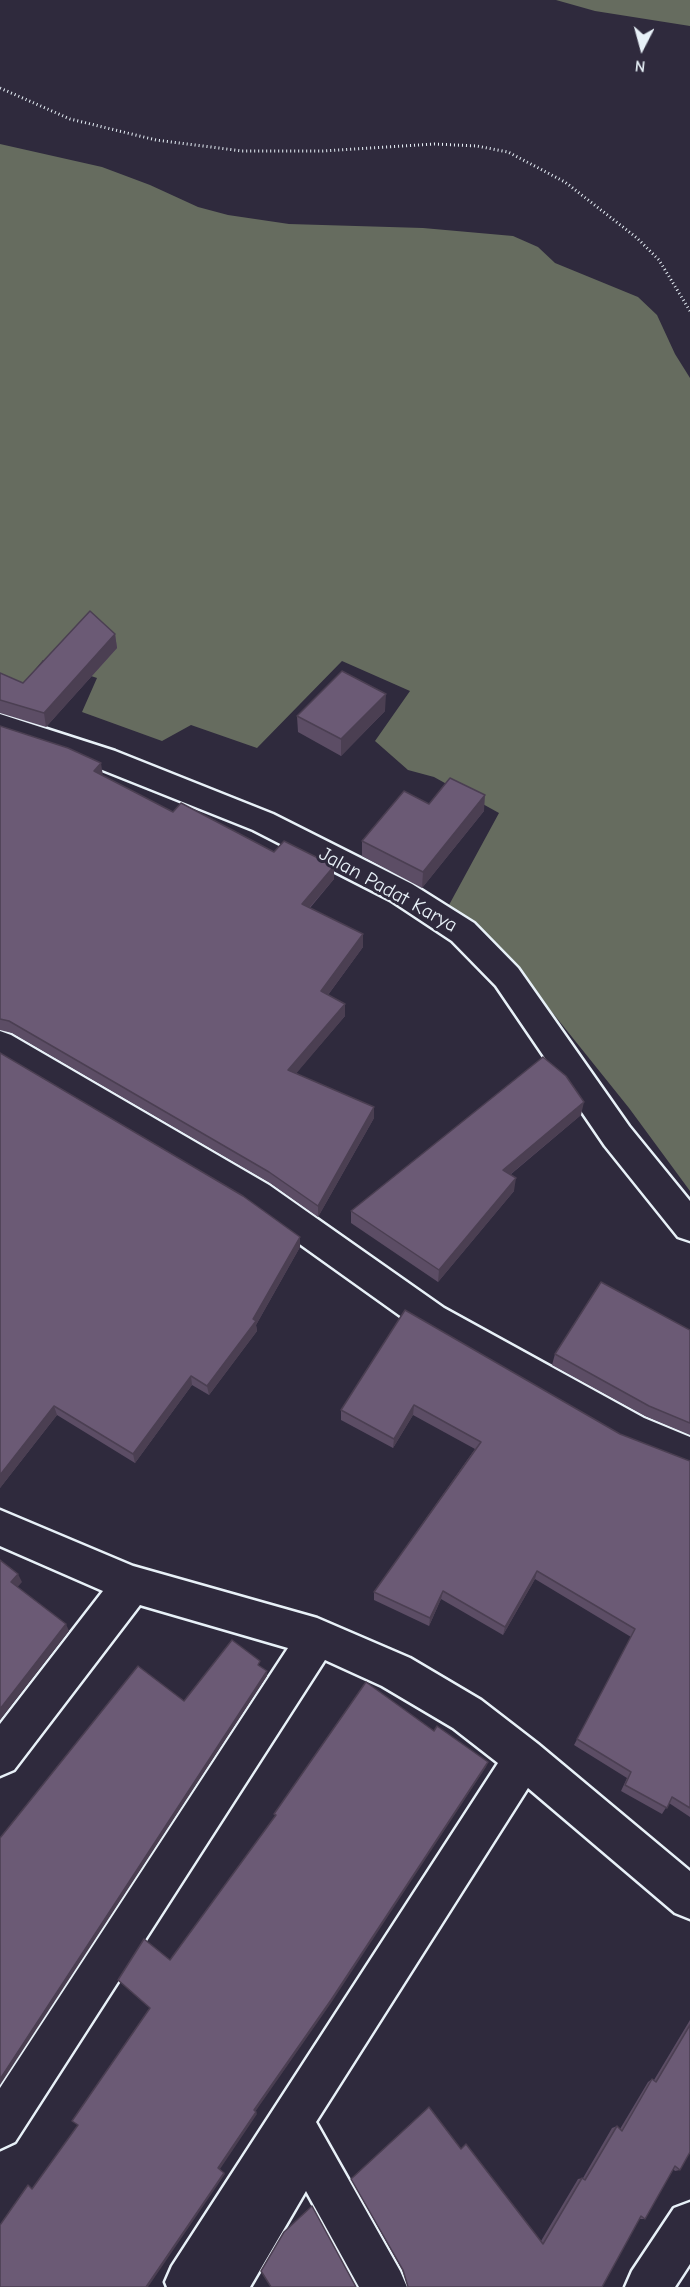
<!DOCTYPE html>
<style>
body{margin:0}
#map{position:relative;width:690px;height:2287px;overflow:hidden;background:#2f2a3d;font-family:"Comic Neue",sans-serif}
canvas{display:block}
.north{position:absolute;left:612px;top:18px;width:60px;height:60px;-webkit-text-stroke:4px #2f2a3d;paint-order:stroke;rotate:186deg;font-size:16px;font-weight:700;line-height:24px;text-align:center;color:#e8f1f8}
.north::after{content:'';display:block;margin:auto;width:21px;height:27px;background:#e8f1f8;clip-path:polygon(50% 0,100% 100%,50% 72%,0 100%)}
</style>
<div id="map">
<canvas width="690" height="2287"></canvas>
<div class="north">N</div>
</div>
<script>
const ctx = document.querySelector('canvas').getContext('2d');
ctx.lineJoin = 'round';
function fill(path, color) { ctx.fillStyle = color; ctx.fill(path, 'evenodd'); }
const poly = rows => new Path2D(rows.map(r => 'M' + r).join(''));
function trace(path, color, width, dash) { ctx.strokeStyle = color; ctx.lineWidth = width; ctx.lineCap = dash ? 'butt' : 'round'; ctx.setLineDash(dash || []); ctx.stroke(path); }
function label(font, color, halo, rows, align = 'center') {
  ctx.font = font + ' "Comic Neue",sans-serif'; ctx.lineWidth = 6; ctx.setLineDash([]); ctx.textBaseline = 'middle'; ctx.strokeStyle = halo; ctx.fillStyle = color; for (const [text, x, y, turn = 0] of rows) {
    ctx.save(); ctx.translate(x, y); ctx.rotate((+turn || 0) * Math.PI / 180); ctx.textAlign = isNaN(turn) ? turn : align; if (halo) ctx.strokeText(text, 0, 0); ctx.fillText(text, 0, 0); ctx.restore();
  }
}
fill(poly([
 [556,0,690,0,690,26,595,11],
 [0,144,102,167,150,185,198,207,228,215,289,224,423,228,513,236,538,247,555,263,638,297,657,315,675,354,690,378,690,1191,629,1108,523,976,449,905,499,813,434,777,408,770,375,741,410,691,342,661,257,748,191,725,162,741,82,712,97,678,43,660,0,712]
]), '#666c5f');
const minor = poly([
 [0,714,115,751,273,814,412,884,474,923,518,968,629,1126,690,1201,690,1241,678,1237,605,1146,496,986,452,941,390,900,253,830,95,767,0,736,0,714],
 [0,1031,11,1035,269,1185,444,1308,644,1418,690,1437,690,1472,618,1442,420,1330,245,1205,0,1060,0,1031],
 [0,1510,133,1566,317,1618,410,1658,481,1700,538,1744,690,1871,690,1919,675,1913,528,1788,316,2122,400,2271,407,2287,359,2287,306,2191,250,2287,167,2287,165,2282,172,2266,498,1763,453,1728,382,1686,325,1660,15,2142,0,2149,0,2088,288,1648,140,1605,14,1770,0,1776,0,1724,103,1591,0,1546,0,1510],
 [690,2202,690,2264,675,2287,625,2287,632,2271,674,2208,690,2202]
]);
trace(minor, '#e8f1f8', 5);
trace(poly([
 [0,88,70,119,156,140,242,151,323,151,434,144,477,146,508,152,565,182,637,238,659,260,690,311]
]), '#e8f1f8', 3, [1, 3]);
fill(minor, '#2f2a3d');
fill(poly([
 [115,634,117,648,46,727,0,713,0,673,23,683],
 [385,711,341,756,298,732,297,716],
 [0,726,103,776,173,812,274,852,334,879,310,908,363,934,363,947,328,995,345,1016,296,1073,374,1118,318,1217,270,1183,12,1033,0,1030],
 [429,804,484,811,422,888,362,856,362,841],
 [0,1053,300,1237,300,1247,256,1325,257,1331,209,1395,192,1385,135,1463,57,1415,0,1488],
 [581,1115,510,1175,514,1191,438,1282,351,1223,351,1211],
 [405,1310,620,1434,690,1461,690,1817,669,1803,662,1814,621,1791,627,1778,574,1745,631,1637,535,1579,503,1635,441,1599,429,1626,374,1600,374,1592,475,1449,413,1415,393,1448,341,1420,341,1410],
 [690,1330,690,1435,645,1416,552,1365,555,1354],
 [690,2020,690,2152,680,2170,675,2171,673,2169,645,2219,639,2219,602,2287,408,2287,402,2270,351,2179,461,2149,541,2241,578,2179,583,2178,612,2128,617,2126,620,2129,648,2082,652,2079,654,2080]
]), '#5c4d65');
fill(poly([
 [115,634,117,648,46,727,44,713],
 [386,694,385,711,341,756,341,739],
 [101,763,103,776,94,771],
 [485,795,484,811,422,888,423,872],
 [334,866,334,879,302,916,302,904],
 [363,934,363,947,322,1003,321,991],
 [345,1004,345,1016,289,1082,288,1070],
 [584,1102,581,1115,501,1182,503,1170],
 [374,1107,374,1118,318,1217,318,1206],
 [516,1178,514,1191,438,1282,439,1270],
 [300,1237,300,1247,256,1325,257,1331,209,1395,207,1386,253,1319],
 [191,1376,192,1385,135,1463,133,1454],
 [414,1405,413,1415,393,1448,394,1439],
 [54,1406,57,1415,0,1488,0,1475],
 [537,1571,535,1579,503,1635,505,1627],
 [18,1574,22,1582,15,1590,11,1582],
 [443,1591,441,1599,429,1626,430,1618],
 [66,1624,69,1631,0,1720,0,1709],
 [267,1671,267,1676,0,2085,0,2079],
 [488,1762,486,1767,331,2003,255,2112,254,2110],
 [256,2112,257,2114,220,2169,225,2174,148,2287,146,2287,218,2168]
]), '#4b3f52');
const building = poly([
 [90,611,115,634,44,713,0,700,0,673,23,683,90,611],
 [342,671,386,694,341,739,297,716,342,671],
 [0,726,68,748,101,763,94,771,173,812,181,803,274,852,284,841,334,866,302,904,363,934,321,991,345,1004,288,1070,374,1107,318,1206,269,1172,9,1021,0,1019,0,726],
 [450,778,485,795,423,872,362,841,404,791,429,804,450,778],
 [0,1053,243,1196,300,1237,253,1319,256,1321,207,1386,191,1376,133,1454,54,1406,0,1475,0,1053],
 [543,1057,566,1076,584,1102,503,1170,516,1178,439,1270,351,1211,543,1057],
 [601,1282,690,1330,690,1423,649,1406,555,1354,601,1282],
 [405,1310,620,1434,690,1461,690,1808,672,1797,667,1808,625,1785,631,1772,577,1739,635,1629,537,1571,505,1627,443,1591,430,1618,374,1592,481,1442,414,1405,394,1439,341,1410,405,1310],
 [0,1560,18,1574,11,1582,66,1624,0,1709,0,1560],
 [232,1640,260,1661,258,1665,267,1671,0,2079,0,1838,138,1666,184,1701,232,1640],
 [366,1682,434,1731,437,1726,488,1762,331,2000,254,2110,256,2112,218,2168,224,2173,146,2287,0,2287,0,2225,28,2185,32,2189,78,2125,72,2121,150,2008,118,1980,144,1939,170,1960,276,1815,274,1814,366,1682],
 [690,2025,690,2152,680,2170,675,2166,645,2219,641,2216,602,2287,408,2287,403,2270,351,2179,429,2107,461,2149,466,2144,543,2244,582,2178,585,2180,617,2126,622,2131,652,2079,656,2082,690,2025],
 [312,2206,356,2287,271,2287,261,2271,284,2232,312,2206]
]);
fill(building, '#6b5a75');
trace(building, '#4b3f52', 1.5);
label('20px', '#e8f1f8', '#2f2a3d', [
 ["Jalan Padat Karya",388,890,29]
]);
</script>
